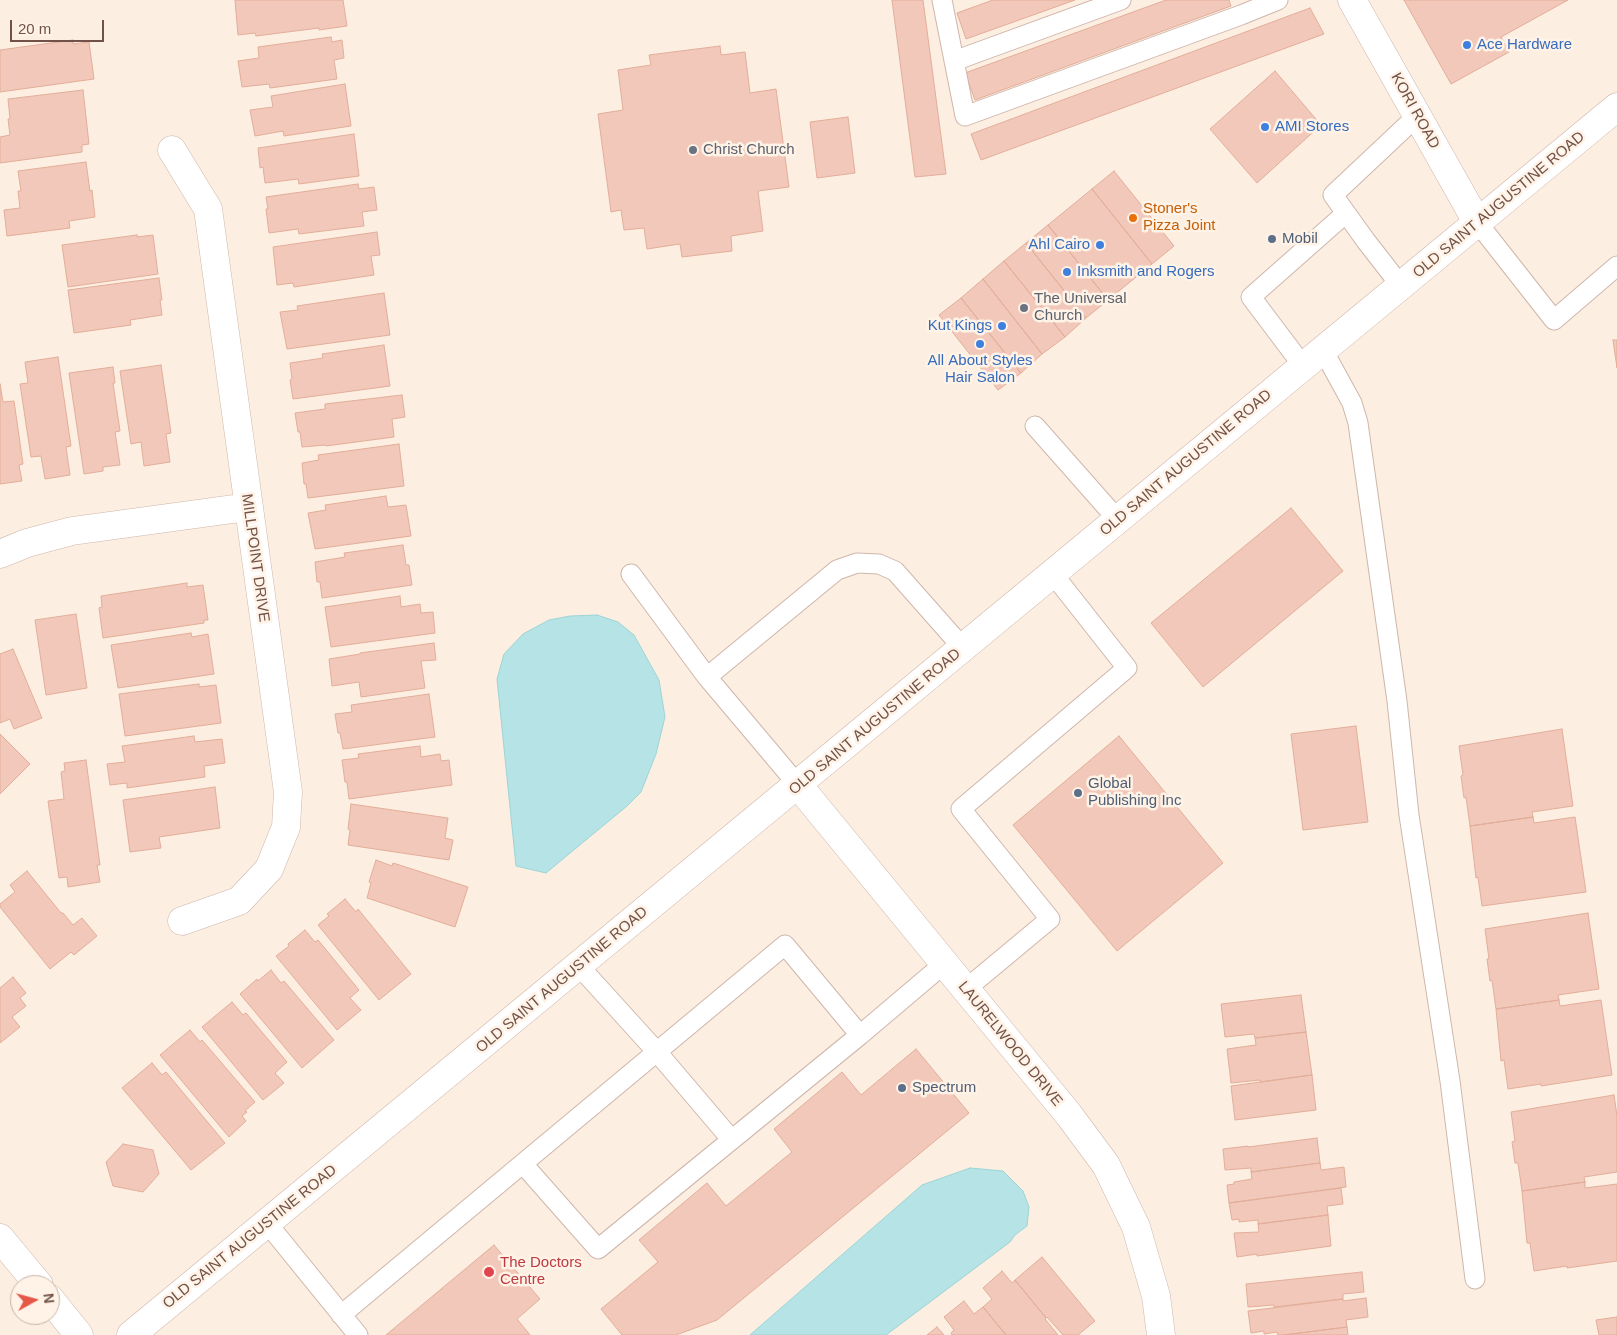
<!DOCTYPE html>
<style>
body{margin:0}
#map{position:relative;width:1617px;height:1335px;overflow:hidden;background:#fceee1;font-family:Arial,sans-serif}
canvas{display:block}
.north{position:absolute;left:10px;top:1275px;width:50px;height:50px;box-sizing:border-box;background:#fff2e6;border:1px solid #c7b2a7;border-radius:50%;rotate:83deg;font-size:14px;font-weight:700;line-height:20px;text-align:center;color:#725248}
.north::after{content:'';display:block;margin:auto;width:18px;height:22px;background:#e55746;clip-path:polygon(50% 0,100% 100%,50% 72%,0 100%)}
.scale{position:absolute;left:10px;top:20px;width:94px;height:22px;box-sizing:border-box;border:2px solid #725248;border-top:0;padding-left:6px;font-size:15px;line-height:18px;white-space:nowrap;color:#725248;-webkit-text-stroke:4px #fff2e6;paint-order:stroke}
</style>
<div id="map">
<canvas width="1617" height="1335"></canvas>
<div class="north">N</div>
<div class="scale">20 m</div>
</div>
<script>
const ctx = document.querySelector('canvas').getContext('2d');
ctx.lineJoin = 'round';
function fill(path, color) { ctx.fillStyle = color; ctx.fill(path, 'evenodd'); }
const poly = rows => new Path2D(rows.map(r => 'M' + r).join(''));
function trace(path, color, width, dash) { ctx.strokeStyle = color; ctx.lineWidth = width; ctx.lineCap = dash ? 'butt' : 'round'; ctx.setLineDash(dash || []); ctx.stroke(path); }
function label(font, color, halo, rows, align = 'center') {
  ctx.font = font + ' Arial,sans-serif'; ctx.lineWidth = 5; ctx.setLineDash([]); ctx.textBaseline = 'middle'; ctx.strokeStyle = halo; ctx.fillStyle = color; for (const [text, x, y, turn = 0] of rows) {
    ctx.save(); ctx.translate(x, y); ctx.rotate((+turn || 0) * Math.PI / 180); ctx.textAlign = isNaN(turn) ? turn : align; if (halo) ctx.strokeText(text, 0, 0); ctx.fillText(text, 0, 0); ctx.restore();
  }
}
const water = poly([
 [597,615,618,622,634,635,659,680,665,717,656,754,641,792,627,806,546,873,516,866,497,679,504,654,523,634,549,620,570,616,597,615],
 [970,1168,1003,1171,1023,1191,1029,1207,1027,1226,1015,1235,1010,1242,886,1335,750,1335,922,1185,970,1168]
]);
fill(water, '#b6e3e5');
trace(water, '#9cd4d6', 1);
const building = poly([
 [235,0,343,0,347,26,319,30,319,28,256,36,255,33,238,35,235,0],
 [892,0,923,0,946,174,915,177,892,0],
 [993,0,1075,0,966,39,957,13,993,0],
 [1166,0,1229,0,1231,6,975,100,965,73,1166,0],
 [1404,0,1568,0,1501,37,1509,52,1451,84,1404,0],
 [1310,8,1324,34,981,160,971,134,1310,8],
 [331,37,332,42,342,40,344,58,334,60,337,79,270,88,269,84,242,87,238,61,259,58,258,47,331,37],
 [73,40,73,44,89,42,94,79,0,92,0,50,73,40],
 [720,46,721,55,745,52,750,93,776,89,789,187,758,191,763,231,731,236,732,251,682,257,680,244,647,249,644,228,624,230,621,210,611,212,598,114,623,110,618,70,651,65,649,55,720,46],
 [1275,71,1321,125,1257,183,1210,129,1275,71],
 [345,84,351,126,284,136,283,131,255,136,250,110,273,107,271,96,345,84],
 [83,90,89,144,82,145,82,152,0,163,0,137,10,135,8,119,10,119,8,99,83,90],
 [848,117,855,173,817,178,810,122,848,117],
 [354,134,359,176,299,184,298,179,265,183,263,167,260,168,258,148,354,134],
 [86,162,90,191,92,190,95,217,69,221,70,228,7,236,4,210,20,208,18,191,21,191,18,171,86,162],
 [1114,171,1174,246,1152,264,1092,189,1114,171],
 [358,184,359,189,374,187,377,210,362,212,364,226,299,234,298,229,269,233,266,209,268,209,266,197,358,184],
 [1092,189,1152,264,1108,300,1048,225,1092,189],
 [1048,225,1108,300,1086,318,1026,243,1048,225],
 [377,232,380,255,371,256,374,275,294,287,293,283,277,285,273,247,377,232],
 [137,235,137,237,153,235,158,274,68,287,62,245,137,235],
 [1026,243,1086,318,1065,337,1004,261,1026,243],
 [1004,261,1065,337,1042,354,983,279,1004,261],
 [159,278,162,300,160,300,162,315,130,320,131,325,74,333,68,290,159,278],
 [983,279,1042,354,1021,373,961,298,983,279],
 [384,293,390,335,287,349,280,312,298,310,297,306,384,293],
 [961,298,1021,373,998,390,939,315,961,298],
 [1613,340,1617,340,1617,368,1613,340],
 [384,345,390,386,293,399,290,380,292,379,290,363,323,358,322,354,384,345],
 [58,357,71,446,66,447,70,475,45,479,41,456,31,457,20,384,28,383,25,362,58,357],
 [161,365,171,433,166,434,170,462,144,466,141,442,131,444,120,371,161,365],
 [113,367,115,383,113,383,120,431,115,432,120,465,103,467,103,471,84,474,69,373,113,367],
 [0,384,3,402,14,401,23,464,19,465,22,481,0,484,0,384],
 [402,395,405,417,392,419,394,437,326,446,326,445,302,447,300,432,298,432,295,413,325,409,325,404,402,395],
 [399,444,404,486,308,498,306,484,304,484,302,463,319,460,318,455,399,444],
 [386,496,388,507,406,505,411,536,315,549,308,513,326,510,325,505,386,496],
 [1291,508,1343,571,1203,687,1151,623,1291,508],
 [403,545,406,565,409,565,412,585,322,598,320,582,317,582,315,562,345,557,344,553,403,545],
 [187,583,187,587,203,585,208,620,204,620,204,623,103,638,99,608,102,607,101,596,187,583],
 [400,596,401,607,420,604,421,613,433,612,435,633,331,647,325,607,400,596],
 [76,614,87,688,46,695,35,620,76,614],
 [191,633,192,637,208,634,214,674,118,688,111,645,191,633],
 [434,643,436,660,421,661,425,688,361,697,359,682,332,686,329,659,360,654,360,653,434,643],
 [13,649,42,718,14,729,10,719,0,723,0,654,13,649],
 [199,684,199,687,216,685,221,723,125,736,119,694,199,684],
 [429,694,435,737,343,749,340,733,338,733,335,714,352,712,351,705,429,694],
 [1356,726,1368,822,1303,830,1291,734,1356,726],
 [1562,729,1573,806,1532,812,1533,817,1470,826,1466,797,1464,798,1461,776,1463,775,1459,746,1562,729],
 [0,734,30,764,0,794,0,734],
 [194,736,195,742,222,739,225,763,204,766,205,777,127,788,127,783,110,785,107,764,125,762,122,746,194,736],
 [1119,736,1223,863,1117,951,1013,825,1119,736],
 [420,746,421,757,440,754,441,761,449,760,452,785,349,799,347,782,345,782,342,760,359,758,358,754,420,746],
 [86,760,100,865,97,865,100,882,68,887,67,877,59,878,48,801,64,799,61,772,65,771,64,763,86,760],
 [215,787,220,828,159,837,161,848,130,852,123,800,215,787],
 [351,804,448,818,445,838,453,840,449,860,348,845,350,830,348,829,351,804],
 [1533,817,1534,823,1575,817,1586,892,1482,906,1478,877,1476,878,1470,826,1533,817],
 [376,860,392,866,393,863,468,887,455,927,367,898,371,883,369,882,376,860],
 [27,871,61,913,63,913,73,925,82,918,97,936,74,955,71,952,50,969,0,907,0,904,15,892,10,885,27,871],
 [345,899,356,912,358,909,411,974,379,1000,318,925,329,916,327,914,345,899],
 [1588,913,1599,989,1558,995,1559,1000,1496,1009,1492,980,1490,981,1487,959,1489,959,1485,929,1588,913],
 [305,930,315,942,318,940,359,990,350,998,361,1010,337,1030,276,956,289,946,288,944,305,930],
 [271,970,281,983,284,981,334,1040,302,1068,240,994,257,979,258,981,271,970],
 [13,977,26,993,20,998,26,1006,12,1017,20,1027,0,1043,0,988,13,977],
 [1301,995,1306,1032,1255,1038,1254,1034,1225,1037,1221,1004,1301,995],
 [1559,1000,1560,1006,1601,1000,1612,1075,1541,1086,1541,1084,1508,1089,1504,1060,1501,1061,1496,1009,1559,1000],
 [232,1002,243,1015,246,1013,287,1062,275,1073,284,1083,263,1100,202,1027,232,1002],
 [190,1030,200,1042,202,1040,255,1102,245,1111,247,1112,242,1116,246,1121,229,1137,160,1055,190,1030],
 [1306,1032,1312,1075,1260,1082,1260,1080,1231,1083,1227,1049,1256,1045,1255,1038,1306,1032],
 [916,1049,969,1113,717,1320,676,1335,622,1335,601,1309,658,1262,639,1240,707,1183,726,1206,792,1152,774,1129,842,1072,861,1095,916,1049],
 [152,1063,162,1075,166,1072,225,1143,191,1170,122,1088,152,1063],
 [1312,1075,1316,1110,1235,1120,1231,1086,1312,1075],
 [1614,1095,1617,1116,1617,1172,1584,1177,1585,1182,1522,1191,1518,1163,1515,1163,1512,1142,1515,1141,1511,1112,1614,1095],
 [1317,1138,1320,1163,1251,1172,1251,1168,1225,1170,1223,1149,1248,1146,1248,1147,1317,1138],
 [123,1144,153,1150,159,1174,143,1192,113,1186,106,1162,123,1144],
 [1320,1163,1321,1170,1344,1167,1346,1187,1229,1203,1227,1185,1234,1184,1234,1182,1252,1179,1251,1172,1320,1163],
 [1585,1182,1585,1188,1617,1184,1617,1261,1567,1268,1567,1266,1534,1271,1530,1243,1527,1243,1522,1191,1585,1182],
 [1341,1188,1343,1204,1327,1206,1328,1215,1258,1224,1258,1220,1239,1222,1239,1219,1232,1220,1229,1203,1341,1188],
 [1328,1215,1331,1246,1257,1256,1257,1254,1237,1257,1234,1233,1259,1232,1258,1224,1328,1215],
 [494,1245,540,1299,517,1319,530,1335,386,1335,494,1245],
 [1042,1257,1095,1321,1078,1335,1063,1335,1047,1317,1046,1318,1015,1280,1042,1257],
 [1002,1271,1012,1283,1015,1280,1046,1318,1045,1319,1058,1335,1006,1335,983,1307,992,1299,983,1288,1002,1271],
 [1362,1272,1364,1292,1343,1294,1343,1299,1274,1307,1274,1305,1248,1307,1246,1284,1362,1272],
 [1366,1298,1368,1317,1346,1320,1347,1327,1284,1335,1278,1335,1277,1332,1264,1334,1264,1331,1251,1333,1248,1311,1343,1299,1343,1301,1366,1298],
 [964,1301,974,1314,983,1307,1006,1335,952,1335,951,1333,954,1330,944,1317,964,1301],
 [1617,1317,1617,1335,1599,1335,1596,1320,1617,1317],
 [937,1327,944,1335,927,1335,937,1327],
 [1347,1327,1348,1335,1284,1335,1347,1327]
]);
fill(building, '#f1c8b9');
trace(building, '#e3ad99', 1);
const service = poly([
 [942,0,965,116,1241,15,1278,0],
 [954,61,1121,0],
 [1477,222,1554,320,1617,266],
 [1401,286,1366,241,1333,195,1417,116],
 [1323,350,1352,403,1358,423,1397,701,1409,815,1450,1081,1475,1279],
 [1303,366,1251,297,1346,213],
 [1035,426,1118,520],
 [631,574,707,677,798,785],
 [707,677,837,570,857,563,879,564,895,571,963,648],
 [579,966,657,1052,731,1139],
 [966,989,1050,919,961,809,1127,668,1053,574],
 [860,1035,945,963],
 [267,1223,358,1335],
 [341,1315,785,945,860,1035,598,1249,523,1164]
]);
const minor = poly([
 [172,150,208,209,288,792,286,827,269,869,239,901,182,921],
 [0,554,27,543,72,531,248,507],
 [798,785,1069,1115,1106,1165,1136,1227,1156,1296,1161,1335],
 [0,1238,39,1285],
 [50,1299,79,1335]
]);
const tertiary = poly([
 [1352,0,1477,222]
]);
const secondary = poly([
 [131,1335,1617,107]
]);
trace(service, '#cfb6ab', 21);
trace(minor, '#cfb6ab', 29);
trace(tertiary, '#cfb6ab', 29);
trace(secondary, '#d1b5a8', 29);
trace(service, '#fff', 19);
trace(minor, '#fff', 28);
trace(tertiary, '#fff', 28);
trace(secondary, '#fff', 28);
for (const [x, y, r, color] of [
 [1467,45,5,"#3f7fe0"],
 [1265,127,5,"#3f7fe0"],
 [693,150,5,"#6b7280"],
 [1133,218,5,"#e8710a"],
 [1272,239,5,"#5c6f8a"],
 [1100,245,5,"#3f7fe0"],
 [1067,272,5,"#3f7fe0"],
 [1024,308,5,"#6b7280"],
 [1002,326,5,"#3f7fe0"],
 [980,344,5,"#3f7fe0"],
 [1078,793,5,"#5c6f8a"],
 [902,1088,5,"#5c6f8a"],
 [489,1272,6,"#e0444e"]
]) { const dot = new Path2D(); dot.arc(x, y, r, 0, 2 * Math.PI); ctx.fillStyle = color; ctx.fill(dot); trace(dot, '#fff2e6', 2); }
label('15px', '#366cbe', '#fff2e6', [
 ["Ace Hardware",1477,45],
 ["AMI Stores",1275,127],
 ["Ahl Cairo",1090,245,"right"],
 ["Inksmith and Rogers",1077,272],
 ["Kut Kings",992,326,"right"],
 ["All About Styles",980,361,"center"],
 ["Hair Salon",980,378,"center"]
], 'left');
label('15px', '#725248', '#fff2e6', [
 ["KORI ROAD",1415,111,61],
 ["OLD SAINT AUGUSTINE ROAD",1499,205,-40],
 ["OLD SAINT AUGUSTINE ROAD",1186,463,-40],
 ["MILLPOINT DRIVE",255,558,82],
 ["OLD SAINT AUGUSTINE ROAD",875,722,-40],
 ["OLD SAINT AUGUSTINE ROAD",562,980,-40],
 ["LAURELWOOD DRIVE",1010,1044,51],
 ["OLD SAINT AUGUSTINE ROAD",250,1237,-39]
]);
label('15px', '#5b616d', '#fff2e6', [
 ["Christ Church",703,150],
 ["The Universal",1034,299],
 ["Church",1034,316]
], 'left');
label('15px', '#c56008', '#fff2e6', [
 ["Stoner's",1143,209],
 ["Pizza Joint",1143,226]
], 'left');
label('15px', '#4e5e75', '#fff2e6', [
 ["Mobil",1282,239],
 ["Global",1088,784],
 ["Publishing Inc",1088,801],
 ["Spectrum",912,1088]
], 'left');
label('15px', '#be3a42', '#fff2e6', [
 ["The Doctors",500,1263],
 ["Centre",500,1280]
], 'left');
</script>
